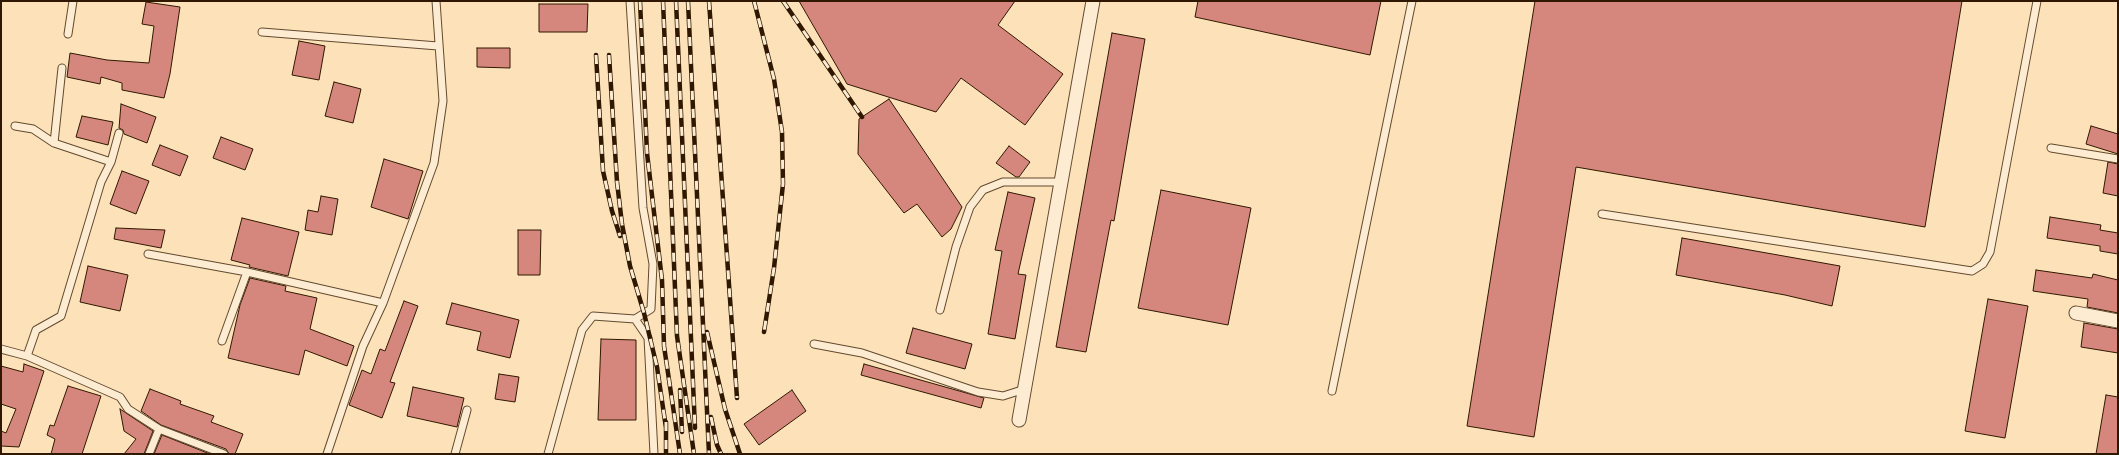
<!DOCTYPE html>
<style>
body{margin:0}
#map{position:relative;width:2119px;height:455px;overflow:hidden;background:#fce1b9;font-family:"Gentium Book Plus",serif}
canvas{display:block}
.frame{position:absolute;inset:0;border:2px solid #301800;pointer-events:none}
</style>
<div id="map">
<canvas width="2119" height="455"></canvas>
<div class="frame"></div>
</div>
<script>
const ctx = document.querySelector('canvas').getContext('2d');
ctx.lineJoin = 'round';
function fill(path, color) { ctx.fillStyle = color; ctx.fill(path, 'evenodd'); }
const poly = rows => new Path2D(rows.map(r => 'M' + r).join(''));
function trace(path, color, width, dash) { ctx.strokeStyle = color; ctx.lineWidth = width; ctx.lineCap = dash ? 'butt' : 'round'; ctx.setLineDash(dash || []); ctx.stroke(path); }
const building = poly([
 [799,1,1015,1,998,25,1063,74,1025,125,961,78,936,112,847,84,799,1],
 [1198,1,1381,1,1370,55,1195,17,1198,1],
 [1535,1,1962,1,1925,227,1576,167,1534,437,1467,426,1535,1],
 [146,2,180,7,170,74,164,98,122,90,122,83,101,77,100,84,67,77,70,53,107,60,149,63,154,26,142,24,146,2],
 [539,4,588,4,587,32,539,32,539,4],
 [1112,33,1145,39,1114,221,1111,220,1086,352,1056,347,1112,33],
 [299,41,325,46,319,80,292,75,299,41],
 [477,48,510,48,510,68,477,67,477,48],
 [334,82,361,89,353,123,325,116,334,82],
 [889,99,962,207,951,229,942,237,917,204,904,213,858,154,859,119,889,99],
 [121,104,156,117,147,143,124,134,123,130,119,128,121,104],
 [82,116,113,122,108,145,76,137,82,116],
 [2091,126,2118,134,2118,154,2086,144,2091,126],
 [221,137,253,149,245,170,213,158,221,137],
 [160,145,188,156,180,176,152,165,160,145],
 [1009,146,1030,162,1019,177,1016,177,996,163,1009,146],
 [384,159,423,171,408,219,371,207,384,159],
 [2108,162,2118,164,2118,196,2103,193,2108,162],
 [122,171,149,181,136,214,110,204,122,171],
 [1161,190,1251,208,1228,325,1138,308,1161,190],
 [1008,192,1035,198,1018,274,1026,275,1015,339,988,334,1002,251,995,250,1008,192],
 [321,196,338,199,332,235,305,230,308,210,318,212,321,196],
 [2050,217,2101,225,2100,230,2118,233,2118,254,2100,251,2100,246,2047,238,2050,217],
 [242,218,299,232,288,276,249,267,250,265,231,260,242,218],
 [116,228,165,230,161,248,114,239,116,228],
 [518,230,541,230,540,275,518,275,518,230],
 [1682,238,1840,266,1832,306,1785,295,1676,275,1682,238],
 [88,266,128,275,120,311,80,302,88,266],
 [2036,270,2092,278,2093,274,2118,280,2118,313,2087,307,2088,299,2033,291,2036,270],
 [250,278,286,286,285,291,317,298,310,329,354,346,347,366,305,350,299,375,228,358,240,305,250,278],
 [1988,299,2028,306,2005,438,1965,431,1988,299],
 [404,301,418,306,390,382,395,383,382,418,349,405,362,370,371,374,380,349,385,351,404,301],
 [452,303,519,320,510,358,477,350,481,332,446,324,452,303],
 [2084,323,2118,329,2118,353,2081,347,2084,323],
 [913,328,972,344,965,369,906,353,913,328],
 [601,339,636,340,636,420,598,420,601,339],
 [24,364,44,371,19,447,1,446,1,431,6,433,16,409,1,404,1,366,23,372,24,364],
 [864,364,984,398,981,408,861,375,864,364],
 [499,374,519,377,515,402,495,399,499,374],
 [68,386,101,396,82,454,51,454,55,439,47,435,50,425,54,426,68,386],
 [413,387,464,398,457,427,407,416,413,387],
 [150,389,181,401,180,404,214,416,211,422,243,434,235,454,229,454,226,449,161,425,141,411,150,389],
 [792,390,806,411,759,445,744,424,792,390],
 [2106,395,2118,397,2118,454,2096,454,2106,395],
 [120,409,153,431,144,454,124,454,136,439,124,431,120,409],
 [162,435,210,454,154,454,162,435]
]);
fill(building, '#d5877d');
trace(building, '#301800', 1);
const service = poly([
 [630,1,643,208,653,264,651,309,635,319],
 [262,32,438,46],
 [68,34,73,1],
 [15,126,33,129,54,143,111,162],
 [54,143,62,68],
 [2051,148,2118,159],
 [1602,214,1972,271,1983,264,1990,252,2037,1],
 [148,254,247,272,383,303],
 [940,310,956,247,970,207,983,190,1003,182,1061,182],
 [222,341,247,272],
 [814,344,862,353,978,392,1003,396,1025,389],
 [1,349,27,356,120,397,128,409,159,429,224,454],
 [27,356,36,330,61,316,101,182,111,162,119,133],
 [1332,391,1412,1],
 [149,454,159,429],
 [327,454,363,346,383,303,434,163,443,101,436,1],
 [455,454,467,410],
 [548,454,582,330,593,316,635,319,648,338,654,454]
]);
const minor = poly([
 [2076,313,2118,321],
 [1019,420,1093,1]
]);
trace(service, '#634a2e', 9);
trace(minor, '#634a2e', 15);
trace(service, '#fdecd2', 7);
trace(minor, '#fdecd2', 13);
const rail = poly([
 [640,1,647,153,662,280,664,346,680,454],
 [663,1,677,336,694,454],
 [676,1,695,428],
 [688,1,709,454],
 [709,1,737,398],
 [754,1,774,79,782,132,783,184,774,268,764,332],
 [783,1,862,117],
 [596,55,603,171,612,211,620,236],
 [609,55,617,182,622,224,630,266,644,313,657,367,666,428],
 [707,332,725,409,740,454],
 [680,390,682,432],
 [711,417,717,445,721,454],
 [666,422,666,454]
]);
trace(rail, '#301800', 4.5);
trace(rail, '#fdecd2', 3, [9]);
</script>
